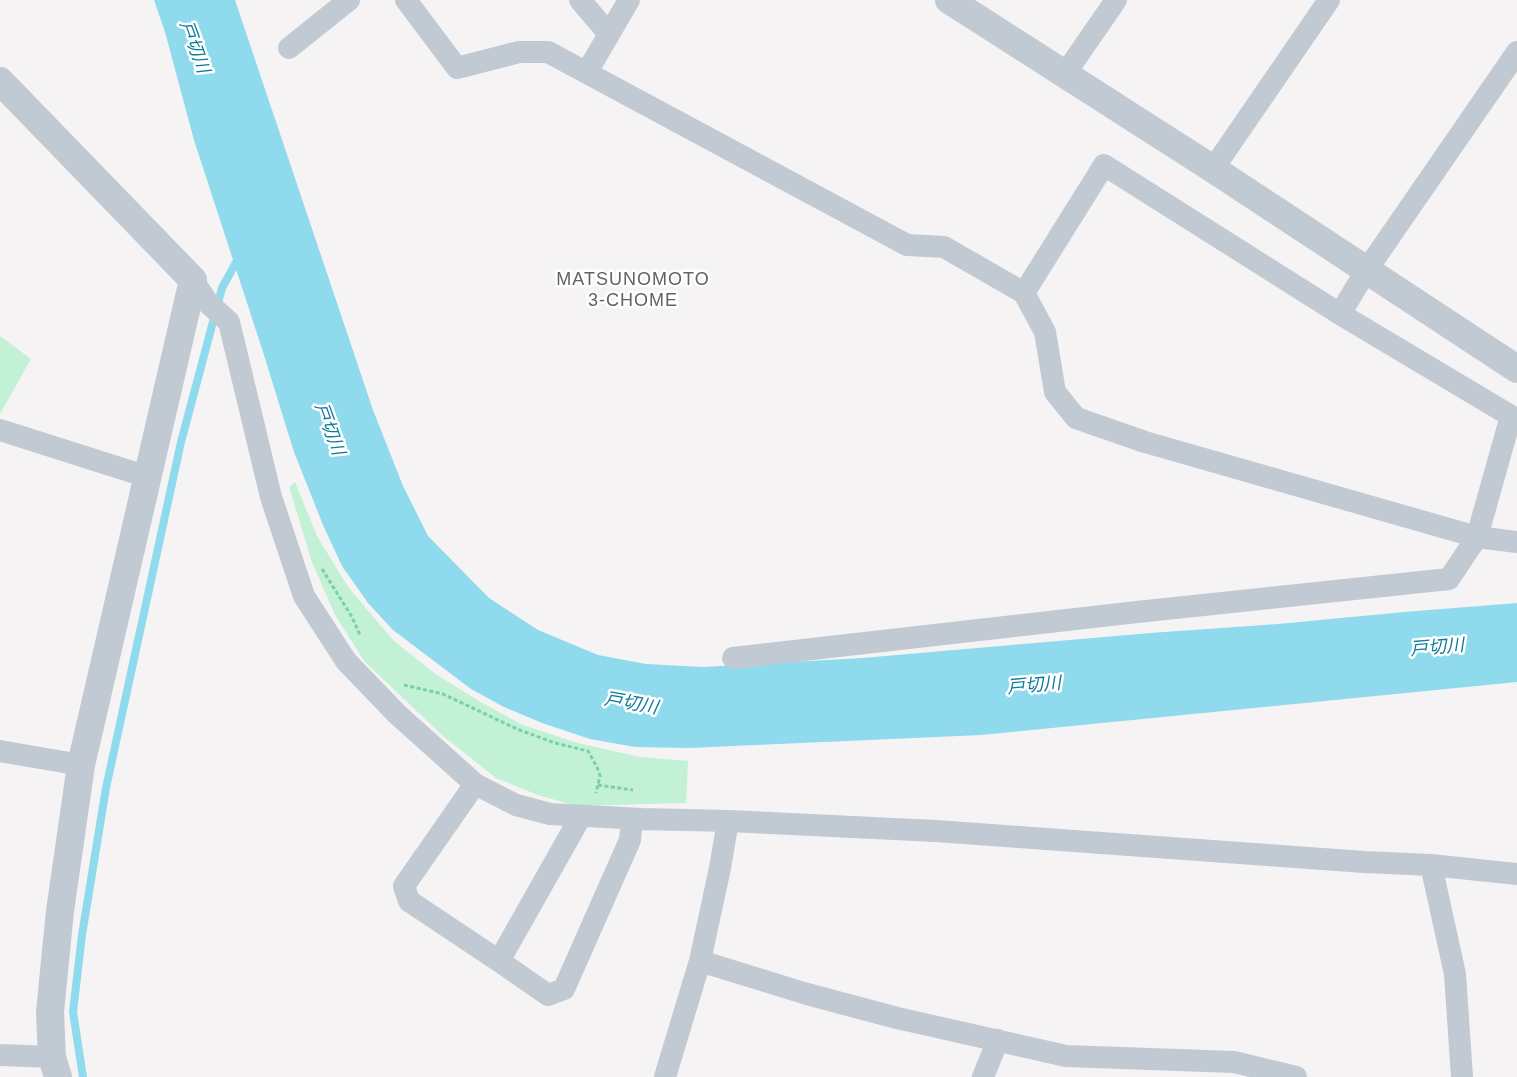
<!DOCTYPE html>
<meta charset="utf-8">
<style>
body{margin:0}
canvas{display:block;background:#f5f3f3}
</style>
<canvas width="1517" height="1077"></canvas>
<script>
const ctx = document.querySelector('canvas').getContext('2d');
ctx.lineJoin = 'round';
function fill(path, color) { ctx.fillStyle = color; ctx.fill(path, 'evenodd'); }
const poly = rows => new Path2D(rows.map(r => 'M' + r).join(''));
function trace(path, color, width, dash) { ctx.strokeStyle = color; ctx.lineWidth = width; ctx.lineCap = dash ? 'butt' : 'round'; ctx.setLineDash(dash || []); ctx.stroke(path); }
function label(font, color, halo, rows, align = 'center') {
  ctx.font = font + ' Arial,"Noto Sans JP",sans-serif'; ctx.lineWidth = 5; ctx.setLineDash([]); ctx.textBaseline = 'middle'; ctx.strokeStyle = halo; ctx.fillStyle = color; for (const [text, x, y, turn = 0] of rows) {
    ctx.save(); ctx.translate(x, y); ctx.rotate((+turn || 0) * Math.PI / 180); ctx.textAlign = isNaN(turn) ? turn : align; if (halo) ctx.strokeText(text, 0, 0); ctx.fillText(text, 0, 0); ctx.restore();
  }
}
fill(poly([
 [0,336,31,359,0,414],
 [295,482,317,536,348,587,393,640,434,673,479,701,523,725,578,743,640,757,688,761,686,803,577,806,538,795,496,778,443,736,365,662,335,615,312,562,289,487]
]), '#c3f1d5');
fill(poly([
 [154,0,235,0,373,410,403,486,428,536,489,598,538,630,598,655,646,664,703,667,862,658,1150,633,1278,624,1404,612,1517,603,1517,682,981,735,689,748,635,747,590,739,542,723,504,707,471,689,393,630,368,603,342,566,323,525,294,452,263,352,194,140,165,32]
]), '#90daee');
trace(poly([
 [83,1077,73,1012,82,935,106,788,181,442,222,288,239,257]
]), '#90daee', 8);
trace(poly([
 [322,569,352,617,360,635],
 [404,685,443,694,517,729,555,743,588,751,597,767,600,776,596,793],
 [598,785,633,790]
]), '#7ad0a6', 3, [4, 2.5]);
trace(poly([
 [406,0,457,68,519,52,548,52,907,245,944,247,1024,293,1045,332,1055,392,1076,418,1145,442,1477,537,1517,542],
 [580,0,609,34],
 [289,48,349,0],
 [587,72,629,0],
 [1065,74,1116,0],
 [1213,169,1329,0],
 [193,280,208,303,229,322,271,497,304,596,346,661,397,714,475,784,516,805,550,814,642,819,728,821,936,831,1364,862,1431,865,1517,874],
 [1340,314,1366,271,1517,52],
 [0,430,148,477],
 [733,658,1137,612,1449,579,1477,537,1511,416,1340,314,1104,165,1024,293],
 [0,751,81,765],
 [475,784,404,886,409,901,499,961,548,995,564,989,630,840,632,819],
 [1431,865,1455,974,1462,1077],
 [499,961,581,816],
 [700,961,807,994,897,1018,1066,1056,1234,1062,1296,1077],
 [0,1055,52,1057],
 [665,1077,700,961,720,868,728,821],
 [983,1077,998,1040]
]), '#c1cad2', 22);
trace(poly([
 [949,0,1213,169,1517,369],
 [0,81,193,280,81,765,60,911,50,1012,52,1057,58,1077]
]), '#c1cad2', 28);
label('italic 18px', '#0c7c9b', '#fff', [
 ["戸切川",194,47,70],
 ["戸切川",329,429,70],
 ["戸切川",1437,648,-5],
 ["戸切川",1034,686,-5],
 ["戸切川",631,704,10]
]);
ctx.letterSpacing = '1px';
label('18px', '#5f6368', '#fff', [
 ["MATSUNOMOTO",633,280],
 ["3-CHOME",633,301]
]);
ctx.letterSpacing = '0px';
</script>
